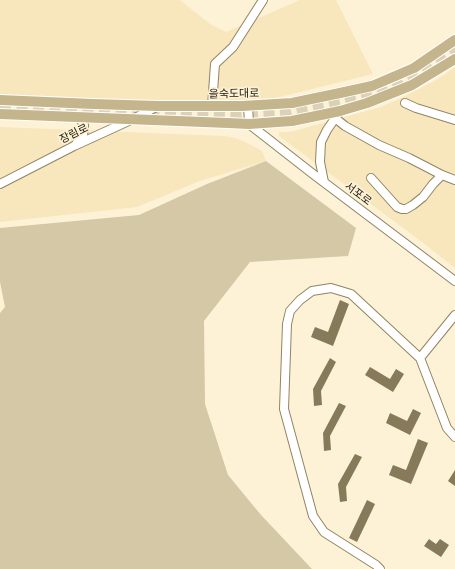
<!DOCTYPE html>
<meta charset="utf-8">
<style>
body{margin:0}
canvas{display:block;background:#fdf2d6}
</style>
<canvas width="455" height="569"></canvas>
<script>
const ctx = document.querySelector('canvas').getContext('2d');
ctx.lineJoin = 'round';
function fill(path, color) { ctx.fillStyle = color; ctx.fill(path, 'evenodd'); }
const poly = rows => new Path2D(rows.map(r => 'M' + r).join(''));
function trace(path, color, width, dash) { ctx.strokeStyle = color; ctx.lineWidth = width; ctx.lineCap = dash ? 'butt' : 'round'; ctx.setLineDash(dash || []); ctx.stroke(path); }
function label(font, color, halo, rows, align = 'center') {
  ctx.font = font + ' Figtree,"Noto Sans KR",sans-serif'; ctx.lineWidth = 3.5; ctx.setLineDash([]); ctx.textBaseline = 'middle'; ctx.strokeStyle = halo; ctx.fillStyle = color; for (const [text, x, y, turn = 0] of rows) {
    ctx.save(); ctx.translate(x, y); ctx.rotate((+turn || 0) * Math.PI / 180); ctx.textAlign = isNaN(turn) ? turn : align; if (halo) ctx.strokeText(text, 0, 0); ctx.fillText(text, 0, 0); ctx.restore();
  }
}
fill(poly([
 [0,0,180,0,210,24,226,32,300,0,336,0,373,74,276,98,199,103,0,96],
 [455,67,455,268,422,242,279,136,279,132,290,132,381,107,399,99,438,79],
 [0,127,225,136,235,138,245,142,262,151,266,161,200,181,137,207,0,222]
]), '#f8e7bc');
fill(poly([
 [266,161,356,228,348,256,250,262,204,321,205,404,228,475,261,515,312,569,0,569,0,313,5,307,0,282,0,228,139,215,207,184]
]), '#d5c8a6');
fill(poly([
 [340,300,349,304,333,346,311,337,315,327,328,332],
 [330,358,336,362,321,391,322,405,314,406,313,389],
 [370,367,390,379,396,369,404,374,393,392,365,375],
 [339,403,346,406,330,436,331,450,324,451,323,433],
 [413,409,421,413,410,435,386,423,390,413,407,421],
 [418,439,428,443,411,484,389,475,393,465,406,470],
 [355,454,362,457,346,487,347,501,340,502,338,484],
 [455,470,455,486,448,481],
 [367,500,375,504,357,542,349,538],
 [429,539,436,544,440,539,449,545,441,557,424,546]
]), '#877a5b');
trace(poly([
 [0,107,189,115],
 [181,110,241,113,288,110,358,96,379,90,400,81,455,47]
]), '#dbd1b7', 11, [11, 5.5]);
const minor = poly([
 [405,103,416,108,455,120],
 [212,106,215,64,233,47,263,0],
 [248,106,249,124,313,174,455,281],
 [335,118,345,126,379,145,409,158,442,175,455,180],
 [76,144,83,136,84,125,79,117],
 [371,178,397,207,402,209,406,209,413,205,423,197,433,184,442,175],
 [324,182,320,162,321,142,327,130,338,114],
 [0,184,74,146,133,119,158,106],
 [455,315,420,358,447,428,455,437],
 [380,569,376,565,324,532,313,516,284,409,287,324,290,311,300,300,312,291,331,288,351,294,420,358]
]);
const major = poly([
 [0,100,93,104,158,106,242,106,292,103,340,93,372,86,414,68,455,40],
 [0,114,228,123,249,124,292,121,340,111,367,103,412,85,455,59]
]);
trace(minor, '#918464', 10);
trace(major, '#fff', 12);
trace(minor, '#fff', 8);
trace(major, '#c5b58c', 10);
label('11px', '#1c170a', '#fdf2d6', [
 ["을숙도대로",234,94,-1],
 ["장림로",74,134,-26],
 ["서포로",358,194,37]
]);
</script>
